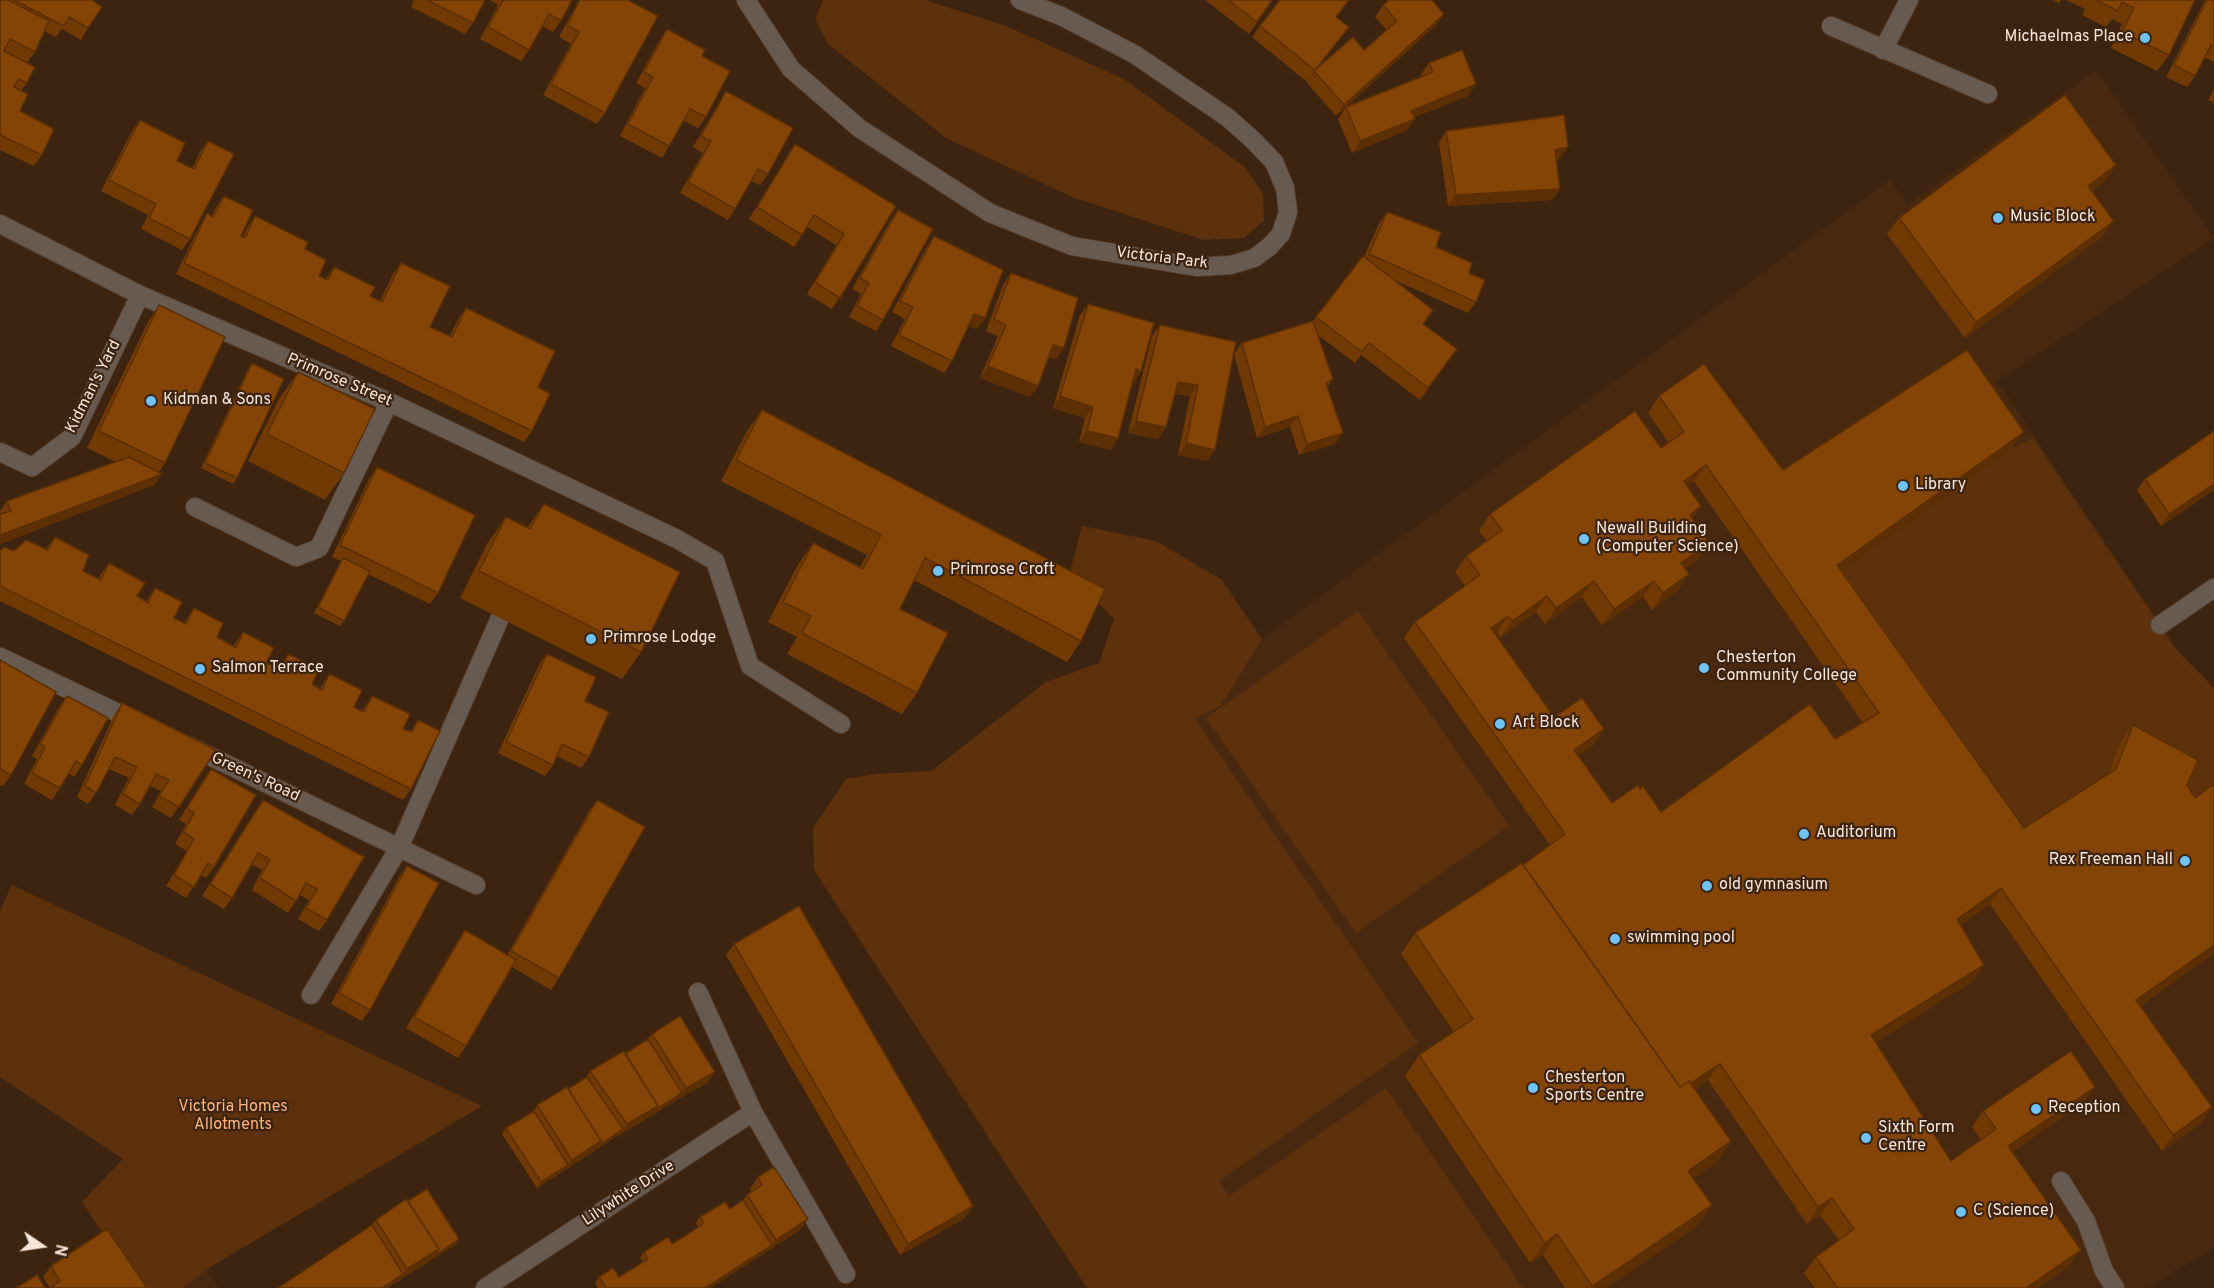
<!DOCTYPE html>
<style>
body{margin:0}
#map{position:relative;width:2214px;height:1288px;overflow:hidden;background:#3d2410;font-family:Overpass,sans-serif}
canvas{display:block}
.north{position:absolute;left:12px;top:1216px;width:60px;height:60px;-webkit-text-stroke:4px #3d2410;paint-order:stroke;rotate:103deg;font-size:16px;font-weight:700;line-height:24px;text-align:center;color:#f7e5d9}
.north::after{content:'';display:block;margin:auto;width:21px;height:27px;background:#f7e5d9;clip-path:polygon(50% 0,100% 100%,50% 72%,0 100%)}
</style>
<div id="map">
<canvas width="2214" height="1288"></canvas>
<div class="north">N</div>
</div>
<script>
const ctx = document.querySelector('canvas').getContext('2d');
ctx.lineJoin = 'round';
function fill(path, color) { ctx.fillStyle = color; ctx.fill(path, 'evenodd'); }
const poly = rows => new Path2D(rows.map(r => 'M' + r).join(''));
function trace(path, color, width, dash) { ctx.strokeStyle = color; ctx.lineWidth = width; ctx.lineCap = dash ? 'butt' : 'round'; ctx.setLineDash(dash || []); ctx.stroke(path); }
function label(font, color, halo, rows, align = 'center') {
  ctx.font = font + ' Overpass,sans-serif'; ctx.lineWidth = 4.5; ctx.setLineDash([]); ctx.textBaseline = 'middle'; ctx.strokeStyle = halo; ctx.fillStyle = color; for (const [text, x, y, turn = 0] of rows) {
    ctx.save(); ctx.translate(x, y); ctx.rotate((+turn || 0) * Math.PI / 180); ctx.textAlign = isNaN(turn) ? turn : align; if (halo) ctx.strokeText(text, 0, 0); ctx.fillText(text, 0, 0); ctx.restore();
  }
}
fill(poly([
 [2096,70,2214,238,1997,381,2176,649,2214,688,2214,1247,2148,1288,1087,1288,814,870,912,848,1262,639,1890,180,1907,205],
 [207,1269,218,1288,183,1288]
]), '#482910');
fill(poly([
 [823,0,925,0,1006,26,1124,79,1246,168,1263,194,1264,220,1244,238,1204,240,1072,197,946,138,828,44,815,19],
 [2033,438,2176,649,2214,688,2214,792,2183,814,2105,786,2012,845,1826,581,2012,448],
 [1082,526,1156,541,1222,580,1262,639,1221,705,1195,719,1418,1043,1219,1181,1229,1196,1386,1088,1523,1288,1087,1288,814,870,813,828,846,779,875,774,931,771,1046,682,1099,663,1114,619,1070,572],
 [1358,611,1509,826,1356,933,1206,718],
 [12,885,482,1106,207,1269,183,1288,140,1288,82,1202,123,1159,0,1077,0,911]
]), '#5d310b');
const minor = poly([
 [746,0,791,69,859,128,990,213,1072,246,1197,267,1231,265,1254,258,1269,247,1281,234,1288,212,1285,188,1274,162,1253,140,1227,117,1134,54,1061,16,1020,0],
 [1831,26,1988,94],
 [1883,50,1909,0],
 [0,224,140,295,389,402,677,539,715,561,750,666,841,724],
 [0,452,32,467,72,437,140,295],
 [195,507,296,557,319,548,389,402],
 [2160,625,2214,588],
 [0,657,137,722],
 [189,746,476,885],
 [698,992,753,1112,846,1274],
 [311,995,400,846,510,595],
 [2061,1181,2086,1221,2104,1271,2115,1288],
 [485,1288,753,1112]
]);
trace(minor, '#573f2c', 20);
trace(minor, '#675a51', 18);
fill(poly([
 [0,0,92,0,88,28,81,40,62,29,56,37,44,31,35,52,27,63,27,83,21,91,20,111,42,155,34,166,0,150],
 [414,0,485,0,473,23,465,34,411,7],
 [490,0,572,0,561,21,553,32,542,26,529,50,521,61,480,39,498,5],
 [579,0,628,0,605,113,597,124,543,95,571,44,559,37],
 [1205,0,1273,0,1249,34],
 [2053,0,2061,0,2059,3],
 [2066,0,2195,0,2169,55,2157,71,2111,48,2122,24,2112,19,2106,27,2082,15,2085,9],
 [2205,0,2214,0,2214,62,2204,57,2195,76,2187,87,2166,77],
 [1383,5,1444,14,1436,25,1336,116,1307,83,1310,77,1307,82,1252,37,1260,26,1337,17,1341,38,1316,70,1364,50,1387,30,1375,17],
 [667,29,706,117,698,128,684,121,669,146,662,158,620,136,645,88,636,83,659,41],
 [1429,63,1476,84,1468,96,1414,117,1407,130,1352,153,1338,119,1346,107,1422,76,1421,74],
 [2214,89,2214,103,2208,100],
 [726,91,768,174,760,185,751,181,735,209,728,220,680,193,703,153,693,147,719,103],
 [140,120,177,161,192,169,200,152,208,141,190,239,182,250,141,229,148,215,101,191,132,131],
 [1446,131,1568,147,1560,158,1556,159,1560,189,1552,200,1448,206,1439,143],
 [795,144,896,206,832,309,807,294,836,245,807,227,794,247,749,219],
 [2116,165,2105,181,2092,191,2102,237,1965,338,1887,234,1899,218],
 [224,196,241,236,243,237,247,228,255,216,305,249,319,276,326,279,334,267,370,296,380,301,393,274,401,263,430,327,450,336,458,319,466,308,538,387,532,431,524,442,176,274,200,225,207,213,212,216,216,207],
 [898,210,883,320,876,331,849,317,861,294,852,289,890,221],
 [1387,212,1436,247,1469,273,1476,302,1468,313,1392,279,1423,324,1457,349,1420,400,1361,355,1355,363,1318,335,1333,379,1327,387,1335,444,1299,455,1290,427,1257,438,1234,354,1242,343,1313,321,1363,256,1364,257,1379,223],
 [934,236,985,318,977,329,969,326,952,361,944,373,891,346,905,319,892,312,926,248],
 [1011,273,1064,348,1056,359,1048,357,1038,386,1030,397,980,378,998,336,986,331,1003,285],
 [1088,304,1141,371,1134,383,1133,382,1111,450,1079,442,1085,418,1053,408,1080,315],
 [159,305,165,463,159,472,162,474,154,485,0,544,0,511,7,501,116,462,87,448,148,322],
 [1160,325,1236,342,1207,461,1178,455,1190,396,1175,394,1158,439,1128,433,1152,336],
 [252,363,237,478,233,484,201,468,248,369],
 [298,372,344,473,325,500,248,461,279,399],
 [1659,396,1783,470,2012,448,1841,570,2024,828,2109,774,2121,741,2133,725,2187,785,2214,953,2140,1006,2201,1123,2162,1151,1990,904,1960,925,1984,965,1973,981,1876,1042,1951,1161,1981,1140,1972,1127,1983,1111,2083,1103,2012,1152,2069,1266,2038,1288,1815,1288,1804,1273,1816,1257,1839,1240,1820,1215,1807,1224,1708,1080,1695,1089,1731,1141,1717,1162,1693,1178,1712,1205,1697,1226,1606,1288,1565,1288,1543,1255,1530,1263,1405,1076,1419,1055,1454,1032,1401,954,1415,933,1523,865,1550,845,1404,638,1415,622,1465,586,1455,572,1466,556,1487,541,1479,531,1490,514,1661,448,1669,443,1648,413],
 [1694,481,1863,723,1835,739,1661,812,1640,789,1612,803,1578,756,1593,745,1604,729,1554,717,1495,634,1497,632,1500,638,1536,612,1545,624,1582,597,1602,625,1643,597,1652,610,1678,590,1689,574,1685,568,1698,559,1709,543,1692,519,1687,486],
 [762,410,1081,641,1067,662,914,580,900,609,917,693,902,714,787,654,797,637,768,622,799,563,813,543,860,567,867,555,721,481,747,431],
 [2214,431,2214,490,2161,526,2137,490,2145,479],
 [377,467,438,593,430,604,368,574,344,621,340,626,314,613,341,561,332,557,369,479],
 [544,504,641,652,622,679,460,598,487,544,506,517,527,528],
 [55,537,83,571,99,579,101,574,109,563,137,596,146,602,155,588,174,618,184,623,194,608,217,637,233,647,243,632,266,663,279,668,288,654,312,684,320,688,329,674,354,707,362,711,372,696,403,729,410,732,418,720,411,789,403,800,0,601,0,551,14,551,46,549],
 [547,654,585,701,589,757,581,768,557,756,553,765,545,776,498,753,539,665],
 [0,660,11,775,3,786,0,785],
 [67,696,82,765,74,777,69,773,52,800,24,784,37,759,32,756,59,707],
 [122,703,216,750,171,818,152,807,161,791,150,786,140,804,132,815,115,805,129,778,109,769,96,793,88,804,77,797,114,715],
 [211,769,214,867,206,878,201,875,186,898,166,886,187,851,175,844,186,824,179,820,203,780],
 [263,800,364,857,327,920,319,931,298,919,309,900,300,895,288,913,252,890,262,870,251,864,232,898,224,909,202,896],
 [597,800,559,978,551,990,512,967,466,1046,458,1058,406,1028,457,942,465,930,507,955,589,811],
 [407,866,370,1010,362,1021,331,1004,399,877],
 [734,944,973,1206,965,1218,900,1255,726,955],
 [652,1034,715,1072,707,1083,678,1099,619,1135,537,1188,502,1134,506,1128,534,1111,537,1105,568,1089,587,1077,590,1071,625,1054,648,1039],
 [758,1177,808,1219,800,1230,710,1288,598,1288,595,1283,599,1277,619,1277,643,1262,640,1258,644,1252,672,1244,698,1227,696,1223,700,1217,730,1209,743,1200,747,1195,751,1192,750,1189],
 [408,1201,455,1245,387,1288,278,1288,372,1225,376,1220],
 [51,1266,147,1288,50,1288,43,1277]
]), '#713a04');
fill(poly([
 [1444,14,1436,25,1336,116,1344,105],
 [1349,27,1341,38,1307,82,1315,70],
 [1476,84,1468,96,1403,122,1411,111],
 [1415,119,1407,130,1352,153,1360,141],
 [1568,147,1560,158,1547,162,1555,150],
 [2116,165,2105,181,2077,202,2088,186],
 [1560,189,1552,200,1448,206,1456,195],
 [2114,221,2102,237,1965,338,1976,322],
 [974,314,985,318,977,329,966,325],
 [1053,345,1064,348,1056,359,1045,357],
 [988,366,1038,386,1030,397,980,378],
 [1136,369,1141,371,1134,383,1128,381],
 [1178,382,1198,385,1190,396,1170,393],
 [1060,396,1093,407,1085,418,1053,408],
 [1298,416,1290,427,1257,438,1265,427],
 [1136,421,1166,427,1158,439,1128,433],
 [1087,431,1118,438,1111,450,1079,442],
 [2024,432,2012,448,1826,581,1837,565],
 [1343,433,1335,444,1299,455,1307,444],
 [1186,443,1215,450,1207,461,1178,455],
 [1706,465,1694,481,1672,497,1684,481],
 [162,474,154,485,0,544,0,535],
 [2214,484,2214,490,2161,526,2169,514],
 [1701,506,1690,522,1690,515],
 [1709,543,1698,559,1670,579,1681,563],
 [1689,574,1678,590,1652,610,1663,593],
 [1594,581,1582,597,1545,624,1556,608],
 [1654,581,1643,597,1602,625,1614,609],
 [1547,596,1536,612,1500,638,1512,621],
 [1508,616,1497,632,1480,644,1491,628],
 [1604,729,1593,745,1563,767,1574,750],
 [2001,888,1990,904,1946,936,1957,919],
 [2214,945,2214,953,2125,1017,2136,1000],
 [1984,965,1973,981,1860,1052,1871,1035],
 [1720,1064,1708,1080,1666,1108,1677,1091],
 [715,1072,707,1083,678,1099,650,1117,654,1111,682,1093,686,1088],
 [2095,1087,2083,1103,1997,1162,2008,1146],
 [658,1106,650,1117,619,1135,627,1124],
 [2212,1107,2201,1123,2162,1151,2173,1135],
 [623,1129,619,1135,537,1188,541,1182,568,1165,572,1160,601,1141],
 [1731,1141,1717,1162,1674,1191,1688,1171],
 [1832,1198,1820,1215,1807,1224,1818,1207],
 [1712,1205,1697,1226,1606,1288,1591,1288],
 [973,1206,965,1218,900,1255,908,1244],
 [808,1219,800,1230,710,1288,705,1288,772,1245,776,1240],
 [1557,1234,1543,1255,1530,1263,1545,1243],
 [459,1239,455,1245,399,1280,407,1269,439,1249],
 [2081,1250,2069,1266,2038,1288,2026,1288],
 [403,1274,399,1280,387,1288,382,1288]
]), '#5c3004');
const building = poly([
 [0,0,8,0,49,21,35,52,10,39,4,51,35,67,27,83,19,79,14,87,28,94,20,111,54,129,42,155,0,135,0,0],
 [14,0,92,0,102,7,88,28,69,17,64,26,14,0],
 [427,0,485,0,473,23,427,0],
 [503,0,572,0,561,21,549,14,529,50,488,27,503,0],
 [580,0,628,0,658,16,605,113,551,84,579,32,567,25,580,0],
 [1228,0,1272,0,1257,22,1228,0],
 [1280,0,1349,0,1336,17,1349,27,1315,70,1260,26,1280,0],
 [1389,0,1432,0,1444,14,1344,105,1314,71,1353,37,1364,50,1397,21,1383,5,1389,0],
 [2096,0,2195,0,2169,55,2122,32,2134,8,2122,2,2118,11,2096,0],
 [2207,0,2214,0,2214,46,2211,45,2195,76,2174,65,2207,0],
 [667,29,705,50,702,56,730,71,706,117,690,109,669,146,628,124,653,77,644,72,667,29],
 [1462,50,1476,84,1411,111,1415,119,1360,141,1346,107,1433,72,1429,63,1462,50],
 [726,91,793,128,768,174,758,169,735,209,688,182,711,141,701,136,726,91],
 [2065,95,2116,165,2088,186,2114,221,1976,322,1899,218,2065,95],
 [1564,115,1568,147,1555,150,1560,189,1456,195,1446,131,1564,115],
 [140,120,185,143,177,161,194,169,208,141,234,154,190,239,149,218,156,204,109,180,140,120],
 [795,144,896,206,840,298,815,282,844,234,814,215,802,235,757,207,795,144],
 [224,196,253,210,241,236,245,238,255,216,308,242,305,249,326,260,319,276,328,280,334,267,375,287,370,296,382,302,401,263,450,286,430,327,452,337,466,308,555,351,538,387,550,394,532,431,184,263,207,213,213,217,224,196],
 [898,210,933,229,883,320,857,306,869,283,860,278,898,210],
 [1387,212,1441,232,1436,247,1472,263,1469,273,1485,280,1476,302,1369,254,1387,212],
 [934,236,1003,270,985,318,974,314,952,361,899,335,913,307,900,301,934,236],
 [1363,256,1433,310,1423,324,1457,349,1428,388,1369,343,1362,352,1316,317,1363,256],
 [1011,273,1078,298,1064,348,1053,345,1038,386,988,366,1006,325,994,319,1011,273],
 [1088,304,1154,323,1141,371,1136,369,1118,438,1087,431,1093,407,1060,396,1088,304],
 [159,305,225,337,165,463,99,431,159,305],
 [1313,321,1333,379,1326,383,1343,433,1307,444,1298,416,1265,427,1242,343,1313,321],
 [1160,325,1236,342,1215,450,1186,443,1198,385,1178,382,1166,427,1136,421,1160,325],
 [1967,350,2024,432,1837,565,2024,828,2116,769,2133,725,2198,760,2187,785,2195,798,2214,784,2214,945,2136,1000,2212,1107,2173,1135,2001,888,1957,919,1984,965,1871,1035,1951,1161,1996,1129,1983,1111,2071,1051,2095,1087,2008,1146,2081,1250,2026,1288,1837,1288,1816,1257,1854,1229,1832,1198,1818,1207,1720,1064,1691,1083,1689,1081,1680,1087,1523,865,1565,834,1415,622,1480,575,1466,556,1502,530,1490,514,1635,411,1661,448,1684,432,1659,396,1704,364,1783,470,1967,350],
 [1706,465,1879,713,1835,739,1810,704,1661,812,1643,786,1640,789,1638,785,1612,803,1574,750,1604,729,1582,698,1554,717,1491,628,1508,616,1512,621,1547,596,1556,608,1594,581,1614,609,1654,581,1663,593,1689,574,1681,563,1709,543,1690,515,1701,506,1684,481,1706,465],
 [252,363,284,379,237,478,205,463,252,363],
 [298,372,375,409,344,473,267,434,298,372],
 [762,410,1105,589,1081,641,925,558,900,609,948,633,917,693,802,633,811,616,783,602,813,543,863,569,881,535,736,460,762,410],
 [2214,431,2214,484,2169,514,2145,479,2214,431],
 [129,457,162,474,0,535,0,514,11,511,7,501,129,457],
 [377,467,475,515,438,593,340,545,377,467],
 [544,504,680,572,641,652,479,571,506,517,530,529,544,504],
 [55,537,89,555,83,571,101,580,109,563,145,583,137,596,148,603,155,588,182,602,174,618,186,624,194,608,223,623,217,637,236,648,243,632,274,648,266,663,281,669,288,654,319,669,312,684,322,690,329,674,362,690,354,707,364,712,372,696,410,714,403,729,412,732,418,720,440,731,411,789,0,586,0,551,4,547,14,551,26,540,48,550,55,537],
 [343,558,370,571,344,621,318,607,343,558],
 [547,654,596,677,585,701,609,712,589,757,562,744,553,765,506,742,547,654],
 [0,660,56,692,11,775,0,769,0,660],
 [67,696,108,718,82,765,76,761,60,788,32,773,45,747,40,744,67,696],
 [122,703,216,750,179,807,159,796,169,780,156,774,140,804,123,794,137,767,115,757,96,793,85,786,122,703],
 [211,769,256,795,214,867,208,863,194,887,174,875,194,839,183,832,194,813,187,808,211,769],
 [263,800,364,857,327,920,306,908,317,889,306,883,296,901,260,878,270,859,258,853,232,898,210,884,263,800],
 [597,800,645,827,559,978,511,951,597,800],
 [1522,863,1680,1087,1689,1081,1731,1141,1688,1171,1712,1205,1592,1286,1557,1234,1545,1243,1419,1055,1473,1019,1415,933,1522,863],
 [407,866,439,883,370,1010,339,993,407,866],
 [799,906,973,1206,908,1244,734,944,799,906],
 [465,930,516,960,466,1046,414,1017,465,930],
 [680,1016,715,1072,686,1088,652,1034,680,1016],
 [648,1039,682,1093,654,1111,658,1106,625,1054,648,1039],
 [624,1051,658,1106,627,1124,590,1071,624,1051],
 [587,1077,623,1129,598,1146,601,1141,568,1089,587,1077],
 [567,1087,601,1141,572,1160,537,1105,567,1087],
 [534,1111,568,1165,541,1182,506,1128,534,1111],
 [774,1167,808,1219,776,1240,747,1195,762,1185,758,1177,774,1167],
 [427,1189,459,1239,435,1255,439,1249,408,1201,427,1189],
 [406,1199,439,1249,407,1269,376,1220,406,1199],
 [743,1200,772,1245,705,1288,606,1288,599,1277,613,1268,619,1277,648,1259,644,1252,668,1237,672,1244,688,1234,704,1223,700,1217,725,1202,730,1209,743,1200],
 [372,1225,403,1274,382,1288,278,1288,372,1225],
 [107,1229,147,1288,50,1288,60,1281,51,1266,107,1229],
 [37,1275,45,1288,16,1288,37,1275]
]);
fill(building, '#834405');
trace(building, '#5c3004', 1.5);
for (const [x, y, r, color] of [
 [2145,38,6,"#6fc2f4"],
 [1998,218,6,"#6fc2f4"],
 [151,401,6,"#6fc2f4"],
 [1903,486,6,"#6fc2f4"],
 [1584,539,6,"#6fc2f4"],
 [938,571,6,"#6fc2f4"],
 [591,639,6,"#6fc2f4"],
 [1704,668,6,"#6fc2f4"],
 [200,669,6,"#6fc2f4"],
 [1500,724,6,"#6fc2f4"],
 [1804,834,6,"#6fc2f4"],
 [2185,861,6,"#6fc2f4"],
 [1707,886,6,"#6fc2f4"],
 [1615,939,6,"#6fc2f4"],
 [1533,1088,6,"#6fc2f4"],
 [2036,1109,6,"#6fc2f4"],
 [1866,1138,6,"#6fc2f4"],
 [1961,1212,6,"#6fc2f4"]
]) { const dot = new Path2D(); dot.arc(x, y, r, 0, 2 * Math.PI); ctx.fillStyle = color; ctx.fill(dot); trace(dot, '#3d2410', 2); }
label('16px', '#f7e5d9', '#3d2410', [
 ["Michaelmas Place",2133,38,"right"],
 ["Music Block",2010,218],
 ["Kidman & Sons",163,401],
 ["Library",1915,486],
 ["Newall Building",1596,530],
 ["(Computer Science)",1596,548],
 ["Primrose Croft",950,571],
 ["Primrose Lodge",603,639],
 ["Chesterton",1716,659],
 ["Community College",1716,677],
 ["Salmon Terrace",212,669],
 ["Art Block",1512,724],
 ["Auditorium",1816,834],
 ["Rex Freeman Hall",2173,861,"right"],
 ["old gymnasium",1719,886],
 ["swimming pool",1627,939],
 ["Chesterton",1545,1079],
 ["Sports Centre",1545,1097],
 ["Reception",2048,1109],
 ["Sixth Form",1878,1129],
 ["Centre",1878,1147],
 ["C (Science)",1973,1212]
], 'left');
label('16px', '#f7e5d9', '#3d2410', [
 ["Victoria Park",1162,259,7],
 ["Primrose Street",339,381,23],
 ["Kidman's Yard",94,387,-63],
 ["Green's Road",255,778,25],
 ["Lilywhite Drive",629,1194,-33]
]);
label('16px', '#fdb37e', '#3d2410', [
 ["Victoria Homes",233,1108],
 ["Allotments",233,1126]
]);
</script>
